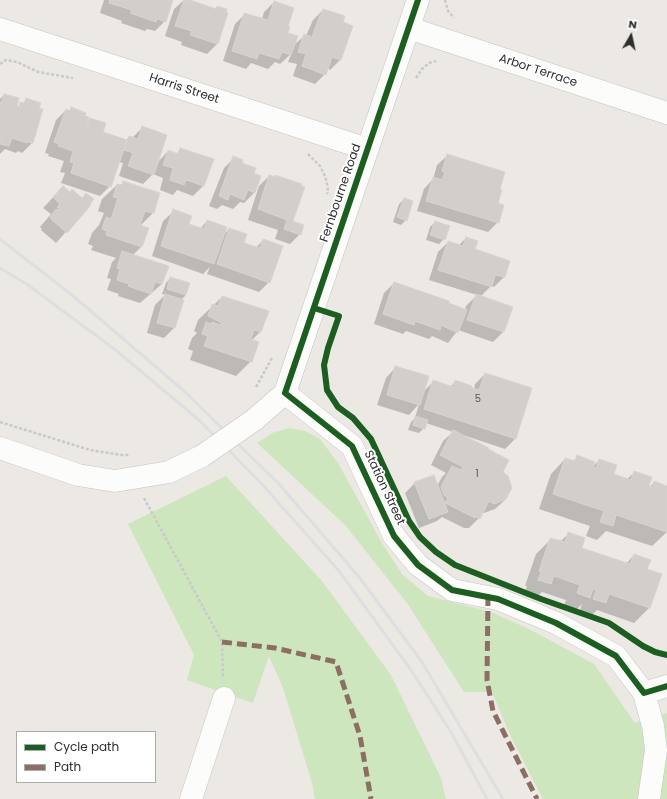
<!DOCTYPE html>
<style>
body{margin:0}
#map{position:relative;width:667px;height:799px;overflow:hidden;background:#ece8e4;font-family:Poppins,sans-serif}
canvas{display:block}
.legend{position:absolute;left:16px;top:731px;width:140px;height:52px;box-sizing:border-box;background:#fff;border:1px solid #ababab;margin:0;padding:5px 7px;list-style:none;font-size:12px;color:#2e2e2e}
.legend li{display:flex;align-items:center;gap:8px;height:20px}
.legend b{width:20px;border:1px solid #ababab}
.north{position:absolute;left:611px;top:16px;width:40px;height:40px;-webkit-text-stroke:3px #fff;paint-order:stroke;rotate:9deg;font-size:11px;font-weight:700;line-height:16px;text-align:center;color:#2e2e2e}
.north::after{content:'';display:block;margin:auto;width:14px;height:18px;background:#2e2e2e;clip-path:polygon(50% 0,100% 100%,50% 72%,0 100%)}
</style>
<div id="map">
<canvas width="667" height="799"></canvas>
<ul class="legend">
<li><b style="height:5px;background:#1b5e20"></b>Cycle path</li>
<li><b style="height:5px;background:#8d6e63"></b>Path</li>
</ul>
<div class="north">N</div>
</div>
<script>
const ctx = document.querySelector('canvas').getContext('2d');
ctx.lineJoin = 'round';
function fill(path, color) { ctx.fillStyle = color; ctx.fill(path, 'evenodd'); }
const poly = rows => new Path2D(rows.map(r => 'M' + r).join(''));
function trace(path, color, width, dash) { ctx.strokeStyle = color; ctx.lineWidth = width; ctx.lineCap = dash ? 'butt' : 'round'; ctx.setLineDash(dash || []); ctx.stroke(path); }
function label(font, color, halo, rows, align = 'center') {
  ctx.font = font + ' Poppins,sans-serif'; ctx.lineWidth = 4; ctx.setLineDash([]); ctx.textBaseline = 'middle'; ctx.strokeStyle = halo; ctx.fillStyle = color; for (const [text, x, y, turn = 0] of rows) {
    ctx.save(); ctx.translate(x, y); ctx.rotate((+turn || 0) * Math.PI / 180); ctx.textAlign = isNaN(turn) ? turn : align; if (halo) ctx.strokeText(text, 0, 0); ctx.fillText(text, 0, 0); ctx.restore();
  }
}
fill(poly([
 [289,428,305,431,320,439,338,463,382,543,402,574,428,596,491,612,529,629,594,664,635,723,667,713,667,799,543,799,511,737,492,692,464,692,407,603,345,525,257,443,272,433],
 [226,476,322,581,391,675,441,778,446,799,315,799,312,783,283,688,269,656,253,703,187,680,194,655,128,524]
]), '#cee6be');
fill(poly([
 [104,0,172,0,165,21,155,31,147,29,145,31,121,23,122,21,100,13],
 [184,0,215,9,218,7,217,44,207,54,181,45,182,42,165,36,174,9],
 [274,2,286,33,293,46,304,36,306,36,313,20,323,10,341,23,341,59,330,70,327,68,325,74,315,84,293,76,297,64,288,62,291,54,280,64,275,62,268,69,251,63,246,69,223,61,235,24,245,14,262,19,264,12],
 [4,95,15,109,26,100,38,109,32,143,22,153,18,151,16,153,5,149,0,154,0,99],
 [72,109,84,117,86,124,90,119,101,132,126,140,129,137,132,138,142,128,157,163,168,151,176,154,181,149,203,186,193,196,177,190,173,195,160,190,163,178,153,174,143,184,119,176,123,163,118,162,110,186,100,196,61,183,65,173,60,172,64,161,48,156,49,154,45,153,56,120,66,110,69,111],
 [448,155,496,204,498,222,488,232,417,211,424,189,433,179,437,165],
 [234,158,253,174,260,176,254,193,244,203,240,202,233,209,222,205,217,209,209,206,224,168],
 [269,176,274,178,276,176,292,222,300,234,290,244,275,239,278,230,248,220,259,186],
 [124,182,159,194,153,213,140,226,141,247,133,255,162,284,140,303,118,296,119,294,107,290,111,279,107,278,112,262,116,258,91,250,93,246,88,244,92,233,99,225,104,213,98,211,102,199,117,185,120,186],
 [63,187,70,193,82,199,90,205,56,243,41,230,42,229,40,227,51,214,43,208],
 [404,199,406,220,401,225,393,222,399,204],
 [174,211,188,224,200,229,207,221,223,235,229,229,243,244,256,248,263,240,269,282,259,292,207,274,210,267,203,274,152,256,163,221],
 [435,222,444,239,439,244,426,240,430,227],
 [466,238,474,250,509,262,504,277,494,287,491,286,480,297,503,332,493,342,458,330,448,343,432,336,429,339,406,331,403,334,374,324,384,293,394,283,465,310,466,306,477,295,429,280,438,252,448,242,459,245],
 [170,278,186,295,181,300,182,300,174,328,164,338,147,333,155,305,165,295,162,294,166,283],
 [222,297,260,332,252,340,251,361,236,376,190,360,193,351,188,349,192,338,197,333,194,331,198,320],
 [396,367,423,392,434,381,450,387,456,381,474,390,475,384,485,374,515,439,505,449,466,436,466,437,487,450,501,473,506,499,495,509,484,513,482,512,479,518,469,528,464,528,442,517,437,521,419,528,405,493,415,483,437,486,442,477,446,473,431,465,443,441,453,432,426,423,424,428,419,433,408,430,411,422,415,418,419,404,409,415,377,405,386,378],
 [577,457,592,468,599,460,613,474,627,479,634,473,648,486,650,487,654,482,667,487,667,532,652,546,606,531,597,540,586,536,590,526,539,509,551,474,565,459,573,461],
 [568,534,581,549,626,564,634,555,646,570,649,608,634,623,597,610,590,617,579,613,582,604,574,612,563,608,566,600,542,592,535,598,524,595,527,586,525,586,536,554,551,539,560,542]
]), '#0003');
const building = poly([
 [110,0,173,0,166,22,157,19,156,22,130,13,132,10,109,3,110,0],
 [184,0,190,0,216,9,217,6,227,9,226,12,228,13,218,44,190,35,192,31,175,26,184,0],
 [274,1,294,8,288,27,290,27,288,33,298,36,291,55,282,52,279,59,259,53,257,59,232,51,244,13,268,20,274,1],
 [323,9,345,16,343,22,353,26,341,60,332,57,326,75,302,66,306,54,298,52,304,34,312,37,320,15,321,15,323,9],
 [4,94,19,98,17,107,19,108,20,102,24,103,26,98,41,103,39,108,43,109,33,143,28,142,27,143,12,138,9,146,0,144,0,102,2,102,4,94],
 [71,107,86,113,85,116,89,117,86,126,87,126,90,118,106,123,103,132,127,140,111,187,71,173,74,163,70,162,73,151,58,146,59,144,54,142,66,109,70,111,71,107],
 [142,126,167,135,154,175,128,166,133,153,124,150,129,136,138,139,142,126],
 [180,148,214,159,204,186,186,180,184,185,170,180,173,168,163,165,168,150,178,154,180,148],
 [447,154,505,172,500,189,502,190,498,203,504,205,499,223,426,201,433,177,442,180,445,172,442,171,447,154],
 [233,156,243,160,242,163,256,168,254,173,261,176,255,193,248,190,244,200,230,194,228,200,219,196,233,156],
 [269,175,275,177,275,175,302,184,301,186,305,187,293,221,304,225,301,235,284,229,287,220,258,209,269,175],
 [123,181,160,193,154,213,145,211,140,225,149,228,142,247,106,235,107,231,102,229,106,217,111,219,118,198,113,197,117,184,122,185,123,181],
 [63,186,70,192,72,189,82,198,86,193,94,199,90,204,91,205,67,233,51,219,51,218,50,217,56,209,58,210,59,209,57,207,60,204,53,197,63,186],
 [404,198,413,201,407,221,397,217,404,198],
 [173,209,192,216,189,224,204,229,207,220,227,227,214,264,161,246,173,209],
 [435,221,450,226,445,240,430,235,435,221],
 [229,228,247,234,244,243,260,248,263,239,283,246,270,283,217,264,229,228],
 [466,237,478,241,475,249,510,261,505,277,495,275,492,287,438,270,448,241,463,246,466,237],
 [122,251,169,266,162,284,155,282,151,294,128,286,129,284,117,280,120,269,117,268,122,251],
 [170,277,190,283,186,295,167,289,170,277],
 [394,282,449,301,449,303,467,310,458,333,441,325,440,330,415,321,414,325,383,314,394,282],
 [165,294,184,300,175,328,157,323,165,294],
 [476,294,513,307,504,332,467,320,476,294],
 [222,296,269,311,261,332,254,330,251,339,259,342,252,362,204,346,208,336,202,334,206,322,211,324,212,322,221,325,222,323,208,316,212,304,218,306,222,296],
 [395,366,429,376,420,405,387,395,395,366],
 [485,373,532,388,516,439,424,409,433,380,453,387,455,380,472,386,472,388,479,390,485,373],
 [415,416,428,420,425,429,413,425,415,416],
 [453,430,489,448,488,449,509,460,503,472,508,476,512,488,506,499,494,504,489,501,480,519,476,517,475,518,445,503,448,498,444,495,441,487,452,466,461,470,463,467,440,455,453,430],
 [577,455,595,462,593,467,596,468,599,459,617,465,614,474,631,480,634,471,652,477,649,486,653,487,654,481,667,486,667,532,616,515,613,526,600,522,604,511,553,494,565,458,575,461,577,455],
 [434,475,448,512,429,519,414,482,434,475],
 [568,532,585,538,582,548,630,564,634,554,651,560,647,569,662,574,650,608,609,594,606,603,593,599,596,590,593,589,590,598,577,593,580,585,554,576,551,584,538,580,541,572,539,571,550,538,565,542,568,532]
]);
fill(building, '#d1cecb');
trace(building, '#d7d4d0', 1);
const minor = poly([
 [409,28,667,113],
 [0,29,367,149],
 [285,393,352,446,394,536,418,565,452,590,498,599,556,623,616,656,644,693,667,686],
 [285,393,418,0],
 [254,420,285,393],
 [0,448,78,475,115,481,169,472,202,456],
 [644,693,653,726,656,750,649,799],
 [191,799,224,698]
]);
trace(minor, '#c5c4c5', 23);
trace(poly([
 [445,0,448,11,454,18],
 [0,64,6,60,17,62,38,72,73,78],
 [416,78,422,69,429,63,436,61],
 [308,154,320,166,325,176,328,188,327,194],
 [256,387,272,358],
 [0,422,90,450,121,455,129,455],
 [144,498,222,642,223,677]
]), '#c9c9c8', 2.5, [3, 2]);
trace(minor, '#fcfcfb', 22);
trace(poly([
 [0,239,72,295,184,391,279,484,359,577,422,662,503,799],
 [0,268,28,285,117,351,200,421,260,482,339,571,411,670,451,732,487,799]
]), '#dfdfe1', 3);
const minorBridge = poly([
 [202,456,254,420]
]);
trace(minorBridge, '#c5c4c5', 23, []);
trace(minorBridge, '#fcfcfb', 22);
trace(poly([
 [488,596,487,680,493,711,537,799],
 [222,642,275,648,336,662,360,736,371,799]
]), '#8d6e63', 5, [10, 5]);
trace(poly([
 [418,0,285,393,352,446,394,536,418,565,452,590,498,599,556,623,616,656,644,693,667,686],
 [314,308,339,316,328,348,324,365,327,390,338,407,353,418,371,439,409,521,420,537,436,552,455,565,541,599,609,623,643,646,655,652,667,655]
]), '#1b5e20', 6);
label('10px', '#585857', null, [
 ["5",478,399],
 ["1",477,474]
]);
label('12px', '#2e2e2e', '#fff', [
 ["Arbor Terrace",538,71,18],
 ["Harris Street",184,89,18],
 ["Fernbourne Road",341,193,-71],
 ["Station Street",384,488,65]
]);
</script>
